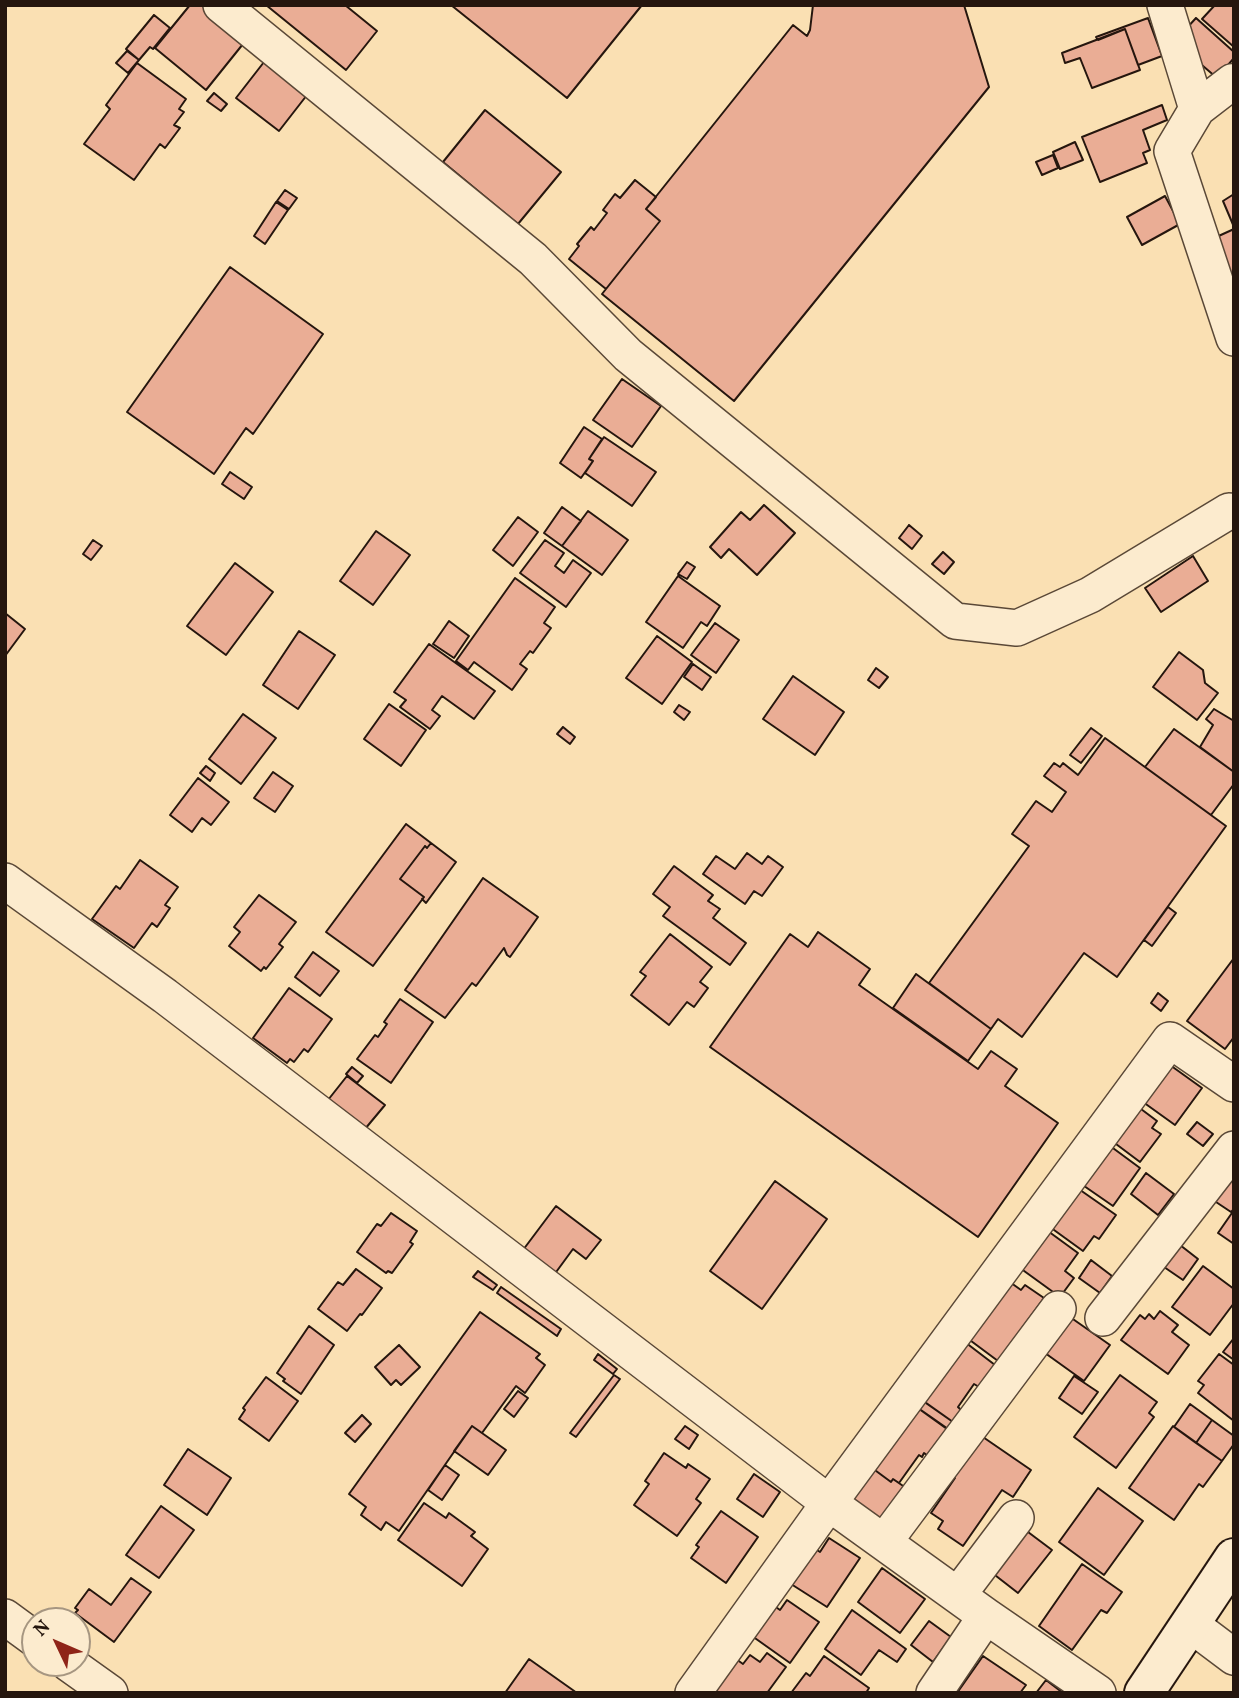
<!DOCTYPE html>
<style>
body{margin:0}
#map{position:relative;width:1239px;height:1698px;overflow:hidden;background:#fae0b3;font-family:Vollkorn,serif}
canvas{display:block}
.frame{position:absolute;inset:0;border:7px solid #25160e;pointer-events:none}
.north{position:absolute;left:21px;top:1607px;width:70px;height:70px;box-sizing:border-box;background:#fcebce;border:2px solid #a69681;border-radius:50%;rotate:314deg;font-size:19px;font-weight:700;line-height:28px;text-align:center;color:#25160e}
.north::after{content:'';display:block;margin:auto;width:24px;height:32px;background:#8f2418;clip-path:polygon(50% 0,100% 100%,50% 72%,0 100%)}
</style>
<div id="map">
<canvas width="1239" height="1698"></canvas>
<div class="frame"></div>
<div class="north">N</div>
</div>
<script>
const ctx = document.querySelector('canvas').getContext('2d');
ctx.lineJoin = 'round';
function fill(path, color) { ctx.fillStyle = color; ctx.fill(path, 'evenodd'); }
const poly = rows => new Path2D(rows.map(r => 'M' + r).join(''));
function trace(path, color, width, dash) { ctx.strokeStyle = color; ctx.lineWidth = width; ctx.lineCap = dash ? 'butt' : 'round'; ctx.setLineDash(dash || []); ctx.stroke(path); }
const building = poly([
 [190,5,206,5,247,39,206,90,155,48,190,5],
 [266,5,345,5,377,31,346,70,266,5],
 [451,5,642,5,567,98,451,5],
 [813,5,964,5,989,87,734,401,602,294,660,221,646,209,793,25,807,36,810,30,813,5],
 [1215,5,1234,5,1234,47,1202,19,1215,5],
 [154,15,170,28,153,49,150,47,139,60,126,49,154,15],
 [1148,18,1162,56,1138,65,1125,29,1098,40,1096,37,1148,18],
 [1196,18,1234,52,1234,58,1217,78,1196,60,1185,30,1196,18],
 [1125,29,1140,70,1092,88,1080,58,1065,63,1062,53,1125,29],
 [127,51,139,60,128,73,116,63,127,51],
 [264,62,307,95,279,131,236,98,264,62],
 [137,63,186,99,179,109,184,112,174,125,180,128,165,148,160,144,134,180,84,144,110,109,106,105,137,63],
 [214,93,227,104,221,111,207,101,214,93],
 [1162,105,1167,120,1143,130,1150,150,1143,153,1147,163,1100,182,1082,137,1162,105],
 [485,110,561,172,518,224,443,162,485,110],
 [1075,142,1083,160,1060,169,1053,152,1075,142],
 [1053,155,1058,168,1042,175,1036,162,1053,155],
 [635,180,656,197,646,209,660,221,606,289,569,259,579,246,577,244,591,227,594,230,607,213,603,210,615,194,620,198,635,180],
 [285,190,297,198,289,209,277,201,285,190],
 [1234,194,1234,227,1223,201,1234,194],
 [1165,196,1180,224,1142,245,1127,217,1165,196],
 [276,202,288,210,265,244,254,236,276,202],
 [1234,229,1234,273,1228,276,1212,239,1234,229],
 [230,267,323,334,253,434,246,428,214,474,127,412,230,267],
 [622,379,661,406,632,447,593,420,622,379],
 [584,427,602,439,589,459,593,461,581,478,560,463,584,427],
 [604,437,656,472,632,506,585,473,593,461,589,459,604,437],
 [230,472,252,487,244,499,222,484,230,472],
 [764,505,795,533,757,575,729,549,721,558,710,547,741,512,750,520,764,505],
 [562,507,581,521,562,546,544,533,562,507],
 [588,511,628,540,602,575,562,546,588,511],
 [518,517,538,532,513,566,493,550,518,517],
 [909,525,922,536,912,549,899,538,909,525],
 [376,531,410,555,373,605,340,581,376,531],
 [93,540,102,546,91,560,83,554,93,540],
 [545,540,564,553,555,566,564,573,573,560,591,573,566,607,520,573,545,540],
 [943,552,954,562,944,574,932,564,943,552],
 [1193,556,1208,581,1161,612,1145,588,1193,556],
 [687,562,695,567,687,579,678,574,687,562],
 [235,563,273,592,226,655,187,626,235,563],
 [678,576,720,606,707,626,701,622,683,648,646,622,678,576],
 [515,578,555,607,544,623,551,628,533,653,530,651,520,664,527,669,512,690,474,662,468,670,456,661,515,578],
 [5,613,25,629,5,656,5,613],
 [449,621,469,636,454,658,433,644,449,621],
 [715,623,739,640,716,673,691,655,715,623],
 [299,631,335,655,298,709,263,685,299,631],
 [657,636,692,662,662,704,626,678,657,636],
 [429,644,495,691,474,719,442,696,432,710,440,716,430,729,400,707,406,700,394,692,429,644],
 [1179,652,1203,670,1205,683,1218,693,1197,720,1153,687,1179,652],
 [693,664,711,677,702,690,684,677,693,664],
 [876,668,888,677,879,688,868,680,876,668],
 [793,676,844,712,815,755,763,719,793,676],
 [389,704,426,730,401,766,364,739,389,704],
 [679,705,690,712,684,720,674,712,679,705],
 [1214,709,1234,721,1234,772,1200,747,1213,725,1206,719,1214,709],
 [243,714,276,738,241,784,209,759,243,714],
 [563,727,575,737,570,744,557,734,563,727],
 [1091,728,1102,736,1081,763,1070,755,1091,728],
 [1174,729,1234,772,1234,784,1211,815,1145,767,1174,729],
 [1105,738,1226,826,1117,977,1084,953,1022,1037,998,1019,991,1029,929,983,1029,846,1012,834,1036,801,1052,812,1066,792,1044,776,1054,763,1060,767,1063,763,1078,775,1105,738],
 [206,766,215,773,210,781,200,773,206,766],
 [273,772,293,786,275,812,254,798,273,772],
 [198,778,229,802,211,825,202,818,192,832,170,815,198,778],
 [406,824,431,843,427,848,425,846,400,879,424,897,373,966,326,932,406,824],
 [431,843,456,862,426,903,422,899,424,897,400,879,425,846,427,848,431,843],
 [747,853,762,864,768,856,783,867,762,896,754,891,745,904,703,874,716,856,735,869,747,853],
 [140,860,178,887,165,905,170,908,157,927,152,923,134,948,92,919,116,886,120,889,140,860],
 [674,866,713,895,708,901,720,909,713,918,746,943,730,965,663,916,670,907,653,894,674,866],
 [483,878,538,917,510,957,507,955,504,948,476,986,472,983,445,1018,405,990,483,878],
 [259,895,296,922,279,944,283,947,266,969,264,967,261,971,229,946,240,932,234,927,259,895],
 [1168,907,1176,913,1152,946,1144,940,1168,907],
 [818,932,870,969,859,985,978,1069,991,1051,1017,1069,1005,1086,1058,1123,978,1237,710,1047,790,934,808,947,818,932],
 [670,934,712,967,700,982,708,988,694,1007,687,1002,669,1025,631,995,646,976,640,972,670,934],
 [313,952,339,971,320,996,295,977,313,952],
 [1234,958,1234,1037,1225,1049,1187,1021,1234,958],
 [916,974,991,1029,968,1061,893,1008,916,974],
 [289,988,332,1019,308,1052,304,1049,294,1062,290,1059,287,1063,253,1038,289,988],
 [1158,993,1168,1001,1161,1011,1151,1003,1158,993],
 [400,999,433,1022,391,1083,357,1059,375,1035,378,1037,387,1024,384,1022,400,999],
 [1163,1060,1202,1088,1175,1125,1136,1097,1163,1060],
 [352,1067,363,1076,357,1083,346,1074,352,1067],
 [347,1076,385,1105,365,1129,328,1100,347,1076],
 [1133,1103,1157,1121,1152,1128,1161,1134,1140,1162,1108,1138,1133,1103],
 [1197,1122,1213,1134,1203,1146,1187,1134,1197,1122],
 [1102,1140,1140,1168,1113,1206,1074,1179,1102,1140],
 [1146,1173,1174,1194,1158,1215,1131,1194,1146,1173],
 [1229,1177,1234,1180,1234,1209,1231,1212,1213,1200,1229,1177],
 [775,1181,827,1219,762,1309,710,1271,775,1181],
 [1073,1185,1116,1215,1099,1239,1094,1236,1083,1251,1043,1222,1073,1185],
 [556,1206,601,1240,586,1259,573,1249,551,1279,520,1254,556,1206],
 [1234,1210,1234,1244,1218,1233,1234,1210],
 [391,1213,417,1231,410,1242,413,1244,392,1273,388,1271,386,1273,357,1252,377,1224,381,1226,391,1213],
 [1041,1226,1078,1253,1065,1271,1074,1278,1060,1297,1020,1268,1041,1226],
 [1180,1245,1198,1259,1183,1280,1164,1267,1180,1245],
 [1091,1260,1112,1276,1100,1293,1079,1278,1091,1260],
 [1203,1266,1234,1289,1234,1303,1210,1335,1172,1307,1203,1266],
 [356,1269,382,1288,362,1315,360,1314,347,1331,318,1309,338,1282,343,1285,356,1269],
 [478,1271,497,1285,493,1290,473,1277,478,1271],
 [1000,1275,1021,1290,1025,1285,1044,1298,998,1361,959,1332,1000,1275],
 [501,1287,561,1329,557,1336,497,1293,501,1287],
 [1160,1311,1178,1325,1172,1332,1189,1345,1168,1374,1121,1340,1140,1315,1145,1319,1149,1314,1154,1319,1160,1311],
 [480,1312,540,1354,536,1358,545,1365,525,1393,516,1386,482,1433,472,1426,399,1531,386,1522,381,1530,361,1515,366,1507,349,1494,480,1312],
 [1070,1317,1110,1345,1084,1381,1045,1353,1070,1317],
 [309,1326,334,1345,301,1394,283,1381,285,1379,277,1373,309,1326],
 [957,1336,995,1365,979,1387,974,1384,958,1407,961,1410,953,1422,915,1395,957,1336],
 [1234,1338,1234,1360,1223,1352,1234,1338],
 [399,1345,420,1367,401,1385,396,1380,391,1385,375,1367,399,1345],
 [598,1354,617,1369,613,1374,594,1360,598,1354],
 [1219,1354,1234,1365,1234,1421,1198,1393,1204,1385,1198,1381,1219,1354],
 [614,1375,620,1379,576,1437,570,1433,614,1375],
 [1120,1375,1157,1402,1149,1413,1154,1417,1116,1468,1074,1437,1120,1375],
 [1074,1376,1098,1392,1082,1414,1059,1398,1074,1376],
 [266,1377,298,1401,269,1441,239,1419,245,1410,243,1408,266,1377],
 [518,1391,528,1398,514,1417,504,1409,518,1391],
 [913,1394,953,1422,947,1429,908,1401,913,1394],
 [908,1401,951,1431,928,1456,924,1453,922,1457,919,1455,899,1483,893,1479,891,1482,864,1462,908,1401],
 [1190,1404,1212,1420,1196,1443,1174,1427,1190,1404],
 [362,1415,371,1424,355,1442,345,1433,362,1415],
 [1212,1420,1234,1436,1234,1444,1222,1461,1196,1443,1212,1420],
 [472,1426,506,1450,488,1475,454,1451,472,1426],
 [685,1426,698,1435,689,1449,675,1439,685,1426],
 [1173,1426,1222,1461,1203,1487,1199,1484,1174,1520,1129,1488,1173,1426],
 [980,1435,1031,1470,1013,1497,1002,1490,963,1546,938,1529,943,1521,931,1513,955,1478,952,1476,980,1435],
 [188,1449,231,1478,207,1515,164,1485,188,1449],
 [664,1453,686,1468,688,1464,710,1479,696,1499,701,1503,677,1536,634,1505,649,1484,645,1481,664,1453],
 [864,1462,891,1482,893,1479,909,1490,885,1523,843,1492,864,1462],
 [445,1465,459,1475,442,1500,428,1490,445,1465],
 [754,1474,780,1492,763,1517,737,1499,754,1474],
 [1098,1488,1143,1521,1104,1575,1059,1542,1098,1488],
 [424,1503,446,1518,449,1513,475,1532,471,1536,488,1549,462,1586,398,1540,424,1503],
 [161,1506,194,1530,159,1578,126,1555,161,1506],
 [721,1511,758,1537,726,1583,691,1558,699,1547,696,1545,721,1511],
 [1024,1529,1052,1550,1018,1593,991,1572,1024,1529],
 [829,1538,860,1558,827,1607,791,1584,814,1548,820,1552,829,1538],
 [1082,1564,1122,1592,1107,1613,1101,1610,1072,1650,1039,1626,1082,1564],
 [882,1568,925,1599,900,1633,858,1602,882,1568],
 [131,1578,151,1592,114,1642,75,1613,78,1610,75,1608,89,1589,111,1605,131,1578],
 [787,1600,819,1622,790,1663,752,1636,773,1605,780,1610,787,1600],
 [852,1610,906,1649,897,1662,879,1650,861,1675,825,1649,852,1610],
 [929,1621,951,1637,933,1662,911,1645,929,1621],
 [767,1653,786,1667,767,1693,719,1693,714,1689,736,1659,743,1664,750,1655,760,1662,767,1653],
 [824,1656,869,1688,866,1693,791,1693,806,1673,810,1676,824,1656],
 [983,1656,1026,1685,1020,1693,957,1693,983,1656],
 [529,1659,577,1693,505,1693,529,1659],
 [1046,1680,1063,1693,1036,1693,1046,1680]
]);
fill(building, '#eaad95');
trace(building, '#25160e', 2);
const street = poly([
 [221,5,533,259,628,355,955,621,1017,628,1090,595,1229,511,1234,512],
 [1165,5,1197,109],
 [1234,83,1232,82,1197,109,1172,151,1234,338],
 [5,881,165,996,829,1503,986,1616,1098,1693],
 [1103,1318,1234,1149],
 [884,1542,1058,1309],
 [958,1595,1016,1518],
 [5,1617,35,1639],
 [1190,1624,1234,1657],
 [68,1663,110,1693],
 [693,1693,829,1503,1170,1040,1234,1084],
 [934,1693,986,1616]
]);
const secondary = poly([
 [1144,1693,1234,1558]
]);
trace(street, '#5a4837', 38);
trace(secondary, '#25160e', 42);
trace(street, '#fcebce', 35);
trace(secondary, '#fcebce', 38);
</script>
